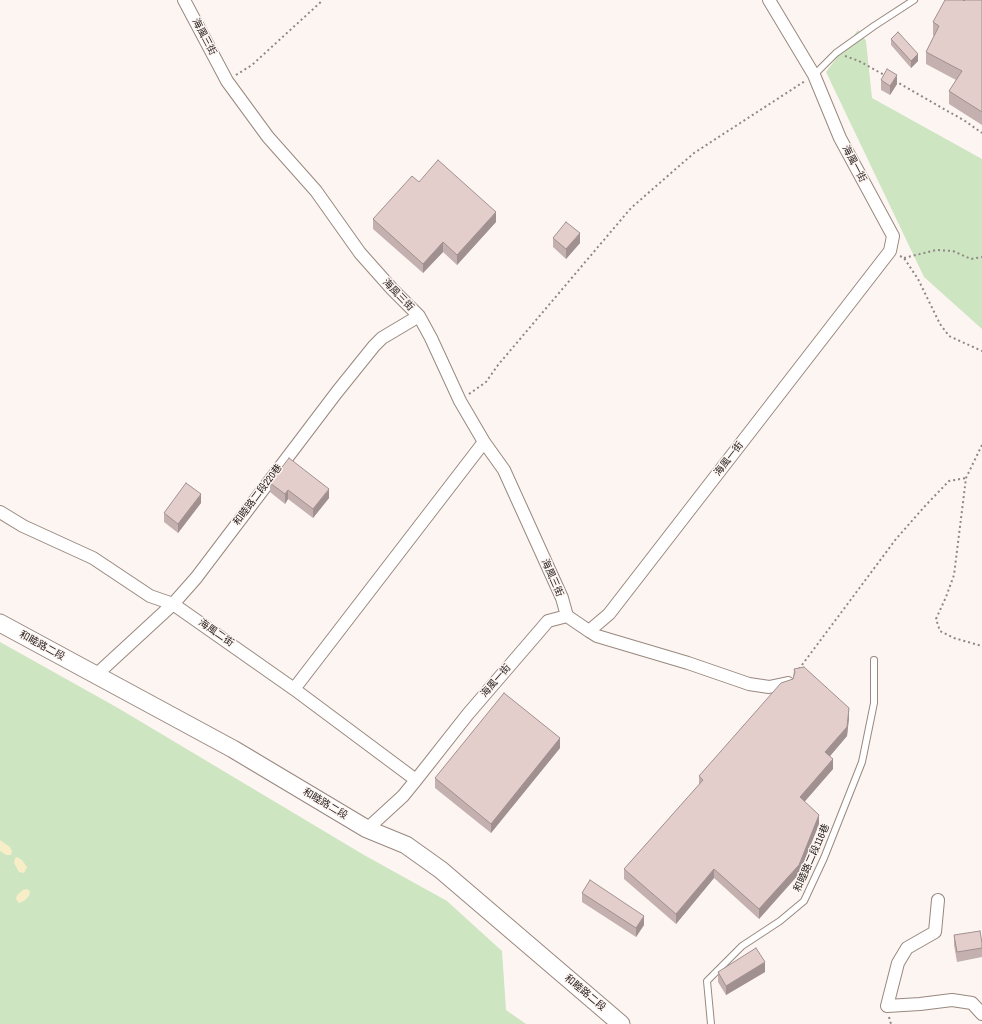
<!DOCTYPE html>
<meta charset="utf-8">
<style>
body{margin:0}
canvas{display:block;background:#fdf5f2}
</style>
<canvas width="982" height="1024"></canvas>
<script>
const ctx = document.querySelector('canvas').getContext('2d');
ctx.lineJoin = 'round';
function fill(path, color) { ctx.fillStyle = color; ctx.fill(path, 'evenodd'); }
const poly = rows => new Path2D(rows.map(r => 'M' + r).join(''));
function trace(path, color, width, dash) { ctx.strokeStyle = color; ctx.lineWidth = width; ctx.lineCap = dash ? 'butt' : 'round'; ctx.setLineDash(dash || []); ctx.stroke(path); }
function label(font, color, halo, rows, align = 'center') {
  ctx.font = font + ' "Archivo Narrow","Noto Sans TC",sans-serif'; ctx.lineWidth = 3; ctx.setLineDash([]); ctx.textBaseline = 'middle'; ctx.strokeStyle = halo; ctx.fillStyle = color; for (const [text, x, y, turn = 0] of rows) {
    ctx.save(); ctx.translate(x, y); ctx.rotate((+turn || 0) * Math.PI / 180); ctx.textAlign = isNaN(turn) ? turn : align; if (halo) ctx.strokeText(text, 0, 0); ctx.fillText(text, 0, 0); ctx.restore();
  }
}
fill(poly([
 [858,30,866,41,872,98,982,159,982,329,924,277,826,72],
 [0,642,118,708,364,855,447,901,502,951,506,1010,526,1024,0,1024]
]), '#cde5c1');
fill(poly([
 [0,840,10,847,12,851,11,855,6,855,0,851],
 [17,857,22,860,27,867,24,873,19,872,14,863,15,858],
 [27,889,30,891,29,896,24,901,19,903,16,899,17,895,23,890]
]), '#f7eec8');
const lane = poly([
 [814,75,836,53,874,26,914,0],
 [711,1024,707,981,742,946,780,921,804,901,824,858,862,762,874,703,874,660]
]);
const street = poly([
 [184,0,227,81,268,137,316,191,360,253,392,289,419,316,431,338,460,401,484,442,504,470,562,598,567,616],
 [0,512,23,526,93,558,150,596,173,604,294,689,416,780],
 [589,631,597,636,688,663,749,684,769,687,788,683],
 [96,675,173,604,196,578,337,392,374,346,382,338,419,316],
 [294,689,484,442],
 [367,829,403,796,416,780,468,714,548,621,567,616,589,631,609,614,890,251,893,236,840,138,814,75,769,0],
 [938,900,935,932,907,948,898,963,887,1006,920,1004,952,1000,972,1003,982,1014]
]);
const secondary = poly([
 [0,623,233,749,367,829,406,845,441,870,621,1024]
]);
trace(lane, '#99887f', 8);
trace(street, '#99887f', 14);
trace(secondary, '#99887f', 19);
trace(poly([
 [845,56,859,61,886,76],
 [236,75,252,65,323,0],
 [895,81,965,121,982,133],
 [900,256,904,258,918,279,940,324,949,336,982,351],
 [904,258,936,250,953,251,971,259,982,257],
 [469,394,486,382,498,365,631,208,694,153,805,81],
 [982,445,966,478,954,575,946,597,936,619,940,631,954,638,982,646],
 [799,669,896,539,925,506,949,481,966,478],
 [889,1017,891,1024]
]), '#8f8784', 2, [2, 3]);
trace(lane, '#fff', 6);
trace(street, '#fff', 12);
trace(secondary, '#fff', 17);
fill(poly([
 [982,0,982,125,949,104,949,91,956,80,926,64,926,52,934,36,933,35,933,22,964,1],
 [891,39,918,61,911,68,891,45],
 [881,80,897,84,890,95,881,90],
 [419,182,496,222,457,265,443,252,423,273,373,229,373,219],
 [553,238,580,243,566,259,553,247],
 [270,483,329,498,313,518,288,499,285,504,270,492],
 [201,503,178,533,164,522,164,513],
 [794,669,849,718,847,736,830,756,833,769,804,802,819,824,799,874,759,919,714,878,676,924,624,879,624,869,699,785,699,776,793,679],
 [560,748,491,833,435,788,435,778],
 [582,893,644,925,636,937,582,902],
 [954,935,982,943,982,957,957,962,954,945],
 [718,972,765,972,726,995,718,982]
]), '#c4b1af');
fill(poly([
 [918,54,918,61,911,68,911,61],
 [897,75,897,84,890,95,890,86],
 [496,212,496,222,457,265,457,255],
 [580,233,580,243,566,259,566,249],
 [443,242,443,252,423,273,423,264],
 [329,489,329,498,313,518,313,509],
 [288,490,288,499,285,504,285,494],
 [201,494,201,503,178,533,178,524],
 [849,708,849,718,847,736,825,762,825,752],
 [560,738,560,748,491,833,491,824],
 [833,759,833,769,800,807,800,797],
 [819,815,819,824,799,874,759,919,759,909],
 [714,869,714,878,676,924,676,914],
 [644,916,644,925,636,937,636,928],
 [765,962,765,972,726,995,726,986]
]), '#a0908f');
const building = poly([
 [945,0,963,0,964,1,965,0,982,0,982,112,949,91,962,71,926,52,939,26,933,22,945,0],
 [898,32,918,54,911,61,891,39,898,32],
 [887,69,897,75,890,86,881,80,887,69],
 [438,160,496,212,457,255,443,242,423,264,373,219,412,176,419,182,438,160],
 [566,222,580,233,566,249,553,238,566,222],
 [289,458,329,489,313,509,288,490,285,494,270,483,289,458],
 [186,483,201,494,178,524,164,513,186,483],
 [804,667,849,708,847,727,825,752,833,759,800,797,819,815,799,865,759,909,714,869,676,914,624,869,703,780,699,776,781,683,793,679,795,672,794,669,804,667],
 [504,693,560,738,491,824,435,778,504,693],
 [590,880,644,916,636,928,582,893,590,880],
 [980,931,982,943,982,948,957,952,954,935,980,931],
 [756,948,765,962,726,986,718,972,756,948]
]);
fill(building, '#e4cecc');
trace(building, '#a0908f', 1);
label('10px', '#231c19', '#fdf5f2', [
 ["海風三街",204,37,62],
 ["海風一街",854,164,62],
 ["海風三街",398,295,46],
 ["海風一街",729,459,-52],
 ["和睦路二段220巷",258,495,-53],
 ["海風三街",552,578,66],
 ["海風二街",216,633,35],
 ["和睦路二段",42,646,29],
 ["海風一街",496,681,-49],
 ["和睦路二段",325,804,31],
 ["和睦路二段116巷",812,858,-66],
 ["和睦路二段",585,993,40]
]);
</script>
